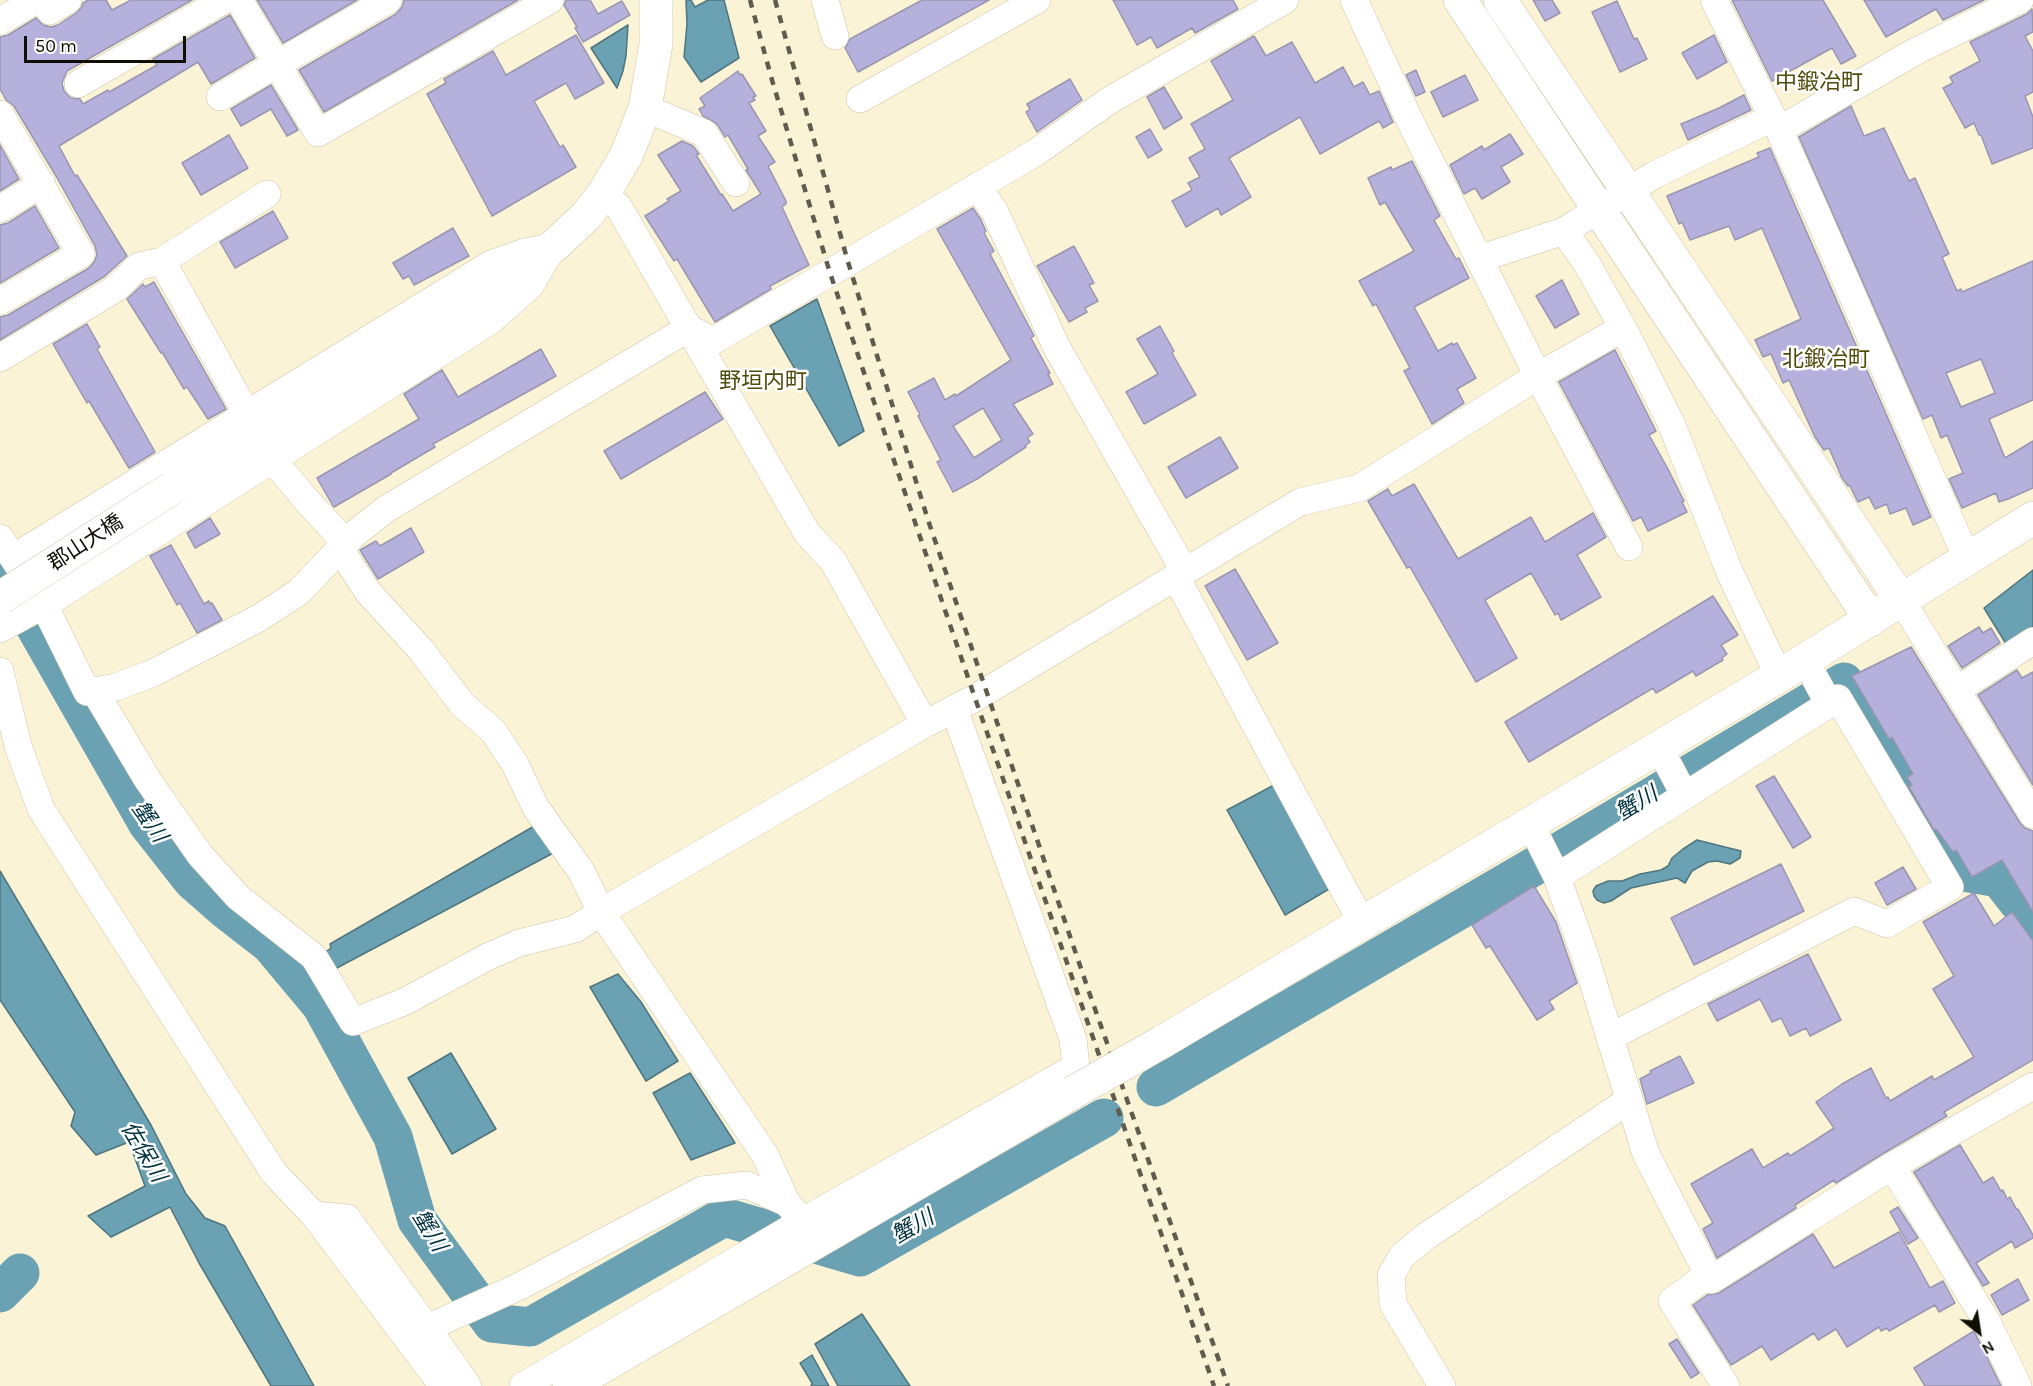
<!DOCTYPE html>
<meta charset="utf-8">
<style>
body{margin:0}
#map{position:relative;width:2033px;height:1386px;overflow:hidden;background:#fbf3d6;font-family:Karla,sans-serif}
canvas{display:block}
.north{position:absolute;left:1949px;top:1302px;width:60px;height:60px;-webkit-text-stroke:4px #fff;paint-order:stroke;rotate:150deg;font-size:16px;font-weight:700;line-height:24px;text-align:center;color:#110e05}
.north::after{content:'';display:block;margin:auto;width:21px;height:27px;background:#110e05;clip-path:polygon(50% 0,100% 100%,50% 72%,0 100%)}
.scale{position:absolute;left:24px;top:36px;width:162px;height:27px;box-sizing:border-box;border:3px solid #110e05;border-top:0;padding-left:8px;font-size:18px;line-height:21px;white-space:nowrap;color:#110e05;-webkit-text-stroke:4px #fff;paint-order:stroke}
</style>
<div id="map">
<canvas width="2033" height="1386"></canvas>
<div class="north">N</div>
<div class="scale">50 m</div>
</div>
<script>
const ctx = document.querySelector('canvas').getContext('2d');
ctx.lineJoin = 'round';
function fill(path, color) { ctx.fillStyle = color; ctx.fill(path, 'evenodd'); }
const poly = rows => new Path2D(rows.map(r => 'M' + r).join(''));
function trace(path, color, width, dash) { ctx.strokeStyle = color; ctx.lineWidth = width; ctx.lineCap = dash ? 'butt' : 'round'; ctx.setLineDash(dash || []); ctx.stroke(path); }
function label(font, color, halo, rows, align = 'center') {
  ctx.font = font + ' Karla,"Noto Sans JP",sans-serif'; ctx.lineWidth = 5; ctx.setLineDash([]); ctx.textBaseline = 'middle'; ctx.strokeStyle = halo; ctx.fillStyle = color; for (const [text, x, y, turn = 0] of rows) {
    ctx.save(); ctx.translate(x, y); ctx.rotate((+turn || 0) * Math.PI / 180); ctx.textAlign = isNaN(turn) ? turn : align; if (halo) ctx.strokeText(text, 0, 0); ctx.fillText(text, 0, 0); ctx.restore();
  }
}
const water = poly([
 [686,0,691,0,695,7,708,0,724,0,739,58,701,82,684,57,687,24,686,0],
 [628,25,626,56,623,71,617,88,591,48,628,25],
 [817,299,864,431,839,446,770,326,817,299],
 [2033,570,2033,631,2008,647,1984,608,2033,570],
 [1276,784,1329,889,1285,915,1227,810,1276,784],
 [536,825,557,851,335,969,324,953,331,948,330,944,536,825],
 [1697,840,1741,851,1740,858,1730,864,1717,861,1708,862,1692,871,1685,883,1677,878,1631,888,1611,901,1604,903,1597,900,1594,896,1593,891,1596,886,1608,881,1622,881,1640,874,1661,870,1668,866,1672,858,1683,849,1697,840],
 [0,871,151,1125,186,1194,205,1218,225,1226,314,1386,271,1386,199,1263,170,1207,111,1237,88,1216,145,1186,129,1142,96,1155,71,1126,75,1112,0,1000,0,871],
 [618,974,641,1002,678,1061,646,1081,590,987,618,974],
 [451,1053,496,1129,452,1154,408,1078,451,1053],
 [690,1073,735,1143,691,1160,653,1093,690,1073],
 [862,1314,910,1386,838,1386,815,1344,862,1314],
 [812,1355,829,1386,811,1386,812,1383,800,1363,812,1355]
]);
fill(water, '#6aa1b3');
trace(water, '#4f757f', 1.5);
trace(poly([
 [0,571,32,621,148,824,192,880,225,909,270,944,321,1005,393,1137,417,1220,492,1323,530,1327,724,1217,860,1257,1104,1118],
 [1156,1087,1564,849,1844,682,1957,871,1999,878,2033,921],
 [0,1293,20,1273]
]), '#6aa1b3', 39);
const building = poly([
 [88,0,106,0,112,10,131,0,192,0,67,71,62,83,64,91,71,98,80,99,83,104,108,90,109,92,157,65,153,59,230,15,255,58,211,84,198,62,59,146,75,176,77,175,127,256,105,276,0,340,0,317,8,315,89,268,94,262,97,255,95,246,56,176,14,106,6,100,0,89,0,37,8,35,36,18,43,25,51,27,58,25,76,13,81,8,83,3,88,0],
 [257,0,357,0,283,43,257,0],
 [404,0,518,0,324,112,299,70,396,14,402,7,404,0],
 [566,0,590,0,598,14,622,1,630,15,583,42,575,28,577,27,564,5,566,0],
 [922,0,989,0,858,72,845,48,850,39,922,0],
 [1113,0,1233,0,1238,9,1195,33,1192,28,1157,48,1151,37,1137,45,1113,0],
 [1533,0,1552,0,1560,13,1545,21,1533,0],
 [1732,0,1823,0,1856,56,1841,64,1832,48,1772,81,1732,0],
 [1864,0,1984,0,1943,20,1936,9,1886,37,1864,0],
 [1617,1,1634,39,1637,38,1647,59,1620,72,1592,12,1617,1],
 [2032,9,2033,32,2025,36,2033,51,2033,92,2025,96,2033,117,2033,148,1992,164,1981,135,1979,135,1974,123,1965,128,1943,88,1953,83,1950,77,1980,61,1970,42,2027,14,2032,9],
 [576,35,604,83,575,99,566,83,534,101,560,147,563,145,576,167,492,216,427,94,446,83,444,79,493,51,506,75,576,35],
 [1714,35,1727,62,1697,79,1682,53,1714,35],
 [1254,36,1266,56,1292,42,1315,83,1343,67,1354,87,1363,82,1370,95,1379,91,1393,122,1383,128,1379,121,1320,154,1300,117,1229,158,1251,197,1221,215,1218,208,1186,227,1172,201,1192,190,1188,183,1200,177,1189,158,1205,149,1191,124,1233,100,1211,61,1254,36],
 [1416,70,1425,92,1416,96,1406,75,1416,70],
 [738,71,740,75,742,74,756,96,753,97,755,100,749,103,766,131,758,136,775,162,768,166,786,201,786,204,782,207,809,265,770,286,771,289,715,322,677,259,674,261,645,216,669,201,667,199,681,191,658,155,682,141,693,146,699,154,696,155,721,195,722,194,733,211,761,194,746,170,748,169,728,135,725,137,717,124,703,116,699,109,705,106,700,98,738,71],
 [1465,75,1478,100,1443,117,1431,92,1465,75],
 [1070,79,1082,100,1037,132,1026,112,1030,109,1027,104,1070,79],
 [271,85,298,130,287,136,271,109,241,126,231,109,271,85],
 [1164,87,1182,118,1164,129,1147,97,1164,87],
 [1744,95,1751,110,1688,140,1681,124,1719,108,1744,95],
 [1851,106,1864,136,1884,128,1909,181,1915,178,1949,254,1942,257,1957,291,1961,289,1962,292,2033,261,2033,400,1989,419,2005,458,2033,441,2033,488,2008,499,1999,502,1996,493,1962,508,1949,479,1963,473,1947,435,1941,438,1932,415,1923,419,1799,137,1851,106],
 [1981,359,1995,393,1961,407,1946,373,1981,359],
 [1150,129,1162,150,1148,158,1136,137,1150,129],
 [1510,134,1523,154,1501,167,1510,182,1482,199,1475,188,1464,194,1450,165,1482,146,1484,150,1510,134],
 [229,135,248,168,201,195,182,163,229,135],
 [0,145,19,179,0,191,0,145],
 [1770,148,1931,517,1913,525,1906,508,1890,514,1887,504,1875,509,1869,497,1858,502,1850,486,1848,486,1842,478,1829,448,1824,450,1815,437,1789,380,1783,383,1771,354,1763,357,1755,340,1801,319,1762,228,1735,240,1729,226,1690,240,1682,222,1679,224,1667,196,1759,157,1757,153,1770,148],
 [1412,161,1440,216,1434,220,1456,259,1459,258,1469,278,1414,307,1438,351,1452,343,1453,345,1457,343,1476,378,1457,389,1464,403,1432,424,1404,371,1410,368,1376,304,1373,306,1359,281,1414,251,1385,202,1380,205,1368,178,1391,167,1392,170,1412,161],
 [35,206,59,248,0,283,0,225,8,223,35,206],
 [973,208,981,220,986,231,984,233,994,251,990,254,1032,332,1034,336,1031,338,1050,373,1048,374,1053,384,1013,404,1033,434,1027,438,1030,442,1025,446,1026,447,977,479,953,492,937,462,941,460,918,416,920,415,908,392,934,378,945,400,955,394,956,396,1011,360,937,229,973,208],
 [983,408,1002,440,974,458,953,426,983,408],
 [273,211,288,238,235,268,220,242,273,211],
 [453,228,469,256,414,285,409,276,403,279,393,263,453,228],
 [1074,246,1094,283,1089,285,1098,301,1085,308,1087,312,1069,322,1037,266,1074,246],
 [1562,280,1579,314,1555,328,1536,296,1562,280],
 [154,282,226,409,208,419,187,387,184,389,162,352,161,353,127,299,143,284,145,287,154,282],
 [87,324,100,347,97,349,155,452,129,468,89,401,87,403,53,344,87,324],
 [1160,326,1174,351,1172,353,1196,395,1144,424,1126,392,1158,374,1137,339,1160,326],
 [541,349,556,376,433,444,435,447,391,473,391,474,334,507,333,506,317,478,419,419,404,394,442,370,458,397,541,349],
 [1615,350,1656,431,1649,435,1668,469,1684,501,1682,502,1687,512,1648,531,1641,517,1633,521,1559,382,1615,350],
 [705,392,723,419,621,479,604,451,705,392],
 [1220,437,1238,468,1186,498,1168,467,1220,437],
 [1414,484,1458,559,1531,517,1545,542,1593,513,1606,537,1577,555,1601,597,1561,620,1558,613,1555,615,1531,573,1485,600,1517,658,1476,682,1410,567,1407,568,1368,501,1388,489,1392,496,1414,484],
 [210,518,220,534,195,548,187,533,210,518],
 [411,528,424,552,378,579,360,550,376,541,380,546,411,528],
 [171,545,204,604,209,601,210,604,212,603,222,620,197,633,180,603,177,605,150,556,171,545],
 [1235,569,1278,643,1247,660,1205,586,1235,569],
 [1713,596,1738,635,1721,645,1727,654,1722,658,1723,660,1696,676,1693,671,1656,693,1653,688,1529,762,1505,722,1713,596],
 [1979,627,1983,633,1991,628,2000,643,1962,668,1948,646,1979,627],
 [1911,647,2020,823,2025,828,2033,831,2033,912,2002,860,1972,877,1956,850,1953,852,1936,829,1934,830,1909,787,1912,785,1907,777,1913,774,1892,737,1889,739,1852,676,1911,647],
 [2017,670,2022,678,2033,672,2033,785,1978,695,2017,670],
 [1774,776,1811,837,1793,848,1756,786,1774,776],
 [1781,864,1804,911,1694,965,1671,918,1781,864],
 [1903,867,1916,889,1887,905,1875,883,1903,867],
 [1534,886,1556,922,1577,983,1549,1001,1554,1009,1537,1020,1490,946,1486,948,1472,925,1534,886],
 [1974,893,1994,926,2012,912,2033,941,2033,1060,1944,1112,1947,1116,1884,1153,1836,1183,1834,1180,1795,1205,1796,1208,1717,1258,1703,1229,1713,1223,1691,1184,1752,1149,1763,1168,1788,1153,1790,1156,1814,1141,1834,1128,1816,1102,1842,1084,1871,1068,1886,1098,1888,1097,1890,1101,1932,1076,1934,1080,1974,1057,1933,989,1954,976,1923,922,1974,893],
 [1808,954,1841,1020,1810,1036,1806,1028,1790,1036,1781,1018,1772,1022,1760,999,1717,1021,1708,1004,1808,954],
 [1680,1056,1694,1083,1647,1104,1640,1079,1651,1073,1650,1071,1680,1056],
 [1960,1145,1983,1183,1993,1177,2001,1191,2003,1190,2007,1199,2010,1197,2017,1210,2018,1209,2033,1235,2033,1238,2015,1248,2012,1241,1976,1263,1989,1283,1983,1286,1914,1172,1960,1145],
 [1898,1207,1918,1238,1908,1244,1890,1212,1898,1207],
 [1899,1232,1930,1288,1943,1281,1955,1303,1939,1312,1935,1305,1889,1331,1887,1328,1881,1331,1879,1327,1847,1347,1836,1329,1818,1340,1814,1333,1771,1360,1762,1346,1731,1365,1693,1305,1707,1295,1719,1293,1813,1234,1834,1268,1899,1232],
 [2018,1279,2029,1300,2002,1315,1991,1295,2018,1279],
 [1974,1331,2001,1386,1925,1386,1914,1368,1974,1331],
 [1677,1339,1699,1373,1691,1378,1669,1344,1677,1339]
]);
fill(building, '#b6b0dd');
trace(building, '#9996b0', 1.5);
const street = poly([
 [43,0,50,11,68,0],
 [239,0,318,133,550,0],
 [825,0,835,36],
 [1354,0,1410,121,1538,376,1629,547],
 [1714,0,1779,130,1817,214,1967,559],
 [0,21,36,0],
 [78,84,224,0],
 [220,97,388,0],
 [860,99,1037,0],
 [645,108,704,133,736,183],
 [0,114,81,254,0,301],
 [1779,130,1916,51,2020,0],
 [977,186,995,212,1057,348,1185,572],
 [603,194,618,206,807,533,833,561,925,724],
 [0,209,42,184],
 [1479,259,1564,231,1654,175,1772,118],
 [162,261,249,418],
 [1623,328,1671,423,1730,573,1779,676],
 [0,358,115,289,139,266,162,261,267,194],
 [269,452,273,460,308,502,346,543],
 [0,538,44,605,87,692,116,687,153,673,259,618,299,592,352,536,386,509,689,328,713,341,1035,153,1110,100,1285,0],
 [340,549,368,592,421,650,462,704,493,731,515,764,536,808,581,871,601,912,765,1155,787,1203,803,1221],
 [13,558,491,264,525,252,541,249],
 [1176,577,1362,923],
 [1902,601,2033,815],
 [0,629,44,605,490,321,530,286,553,247],
 [0,671,18,746,41,809,274,1173,314,1215,443,1386],
 [94,690,147,779,200,855,238,897,314,957,353,1022,406,1001,487,957,519,943,575,929,601,912,925,724,975,698,1300,502,1359,488,1538,376,1623,328,1587,264,1564,231],
 [1957,690,2033,641],
 [1659,747,1685,796],
 [1530,823,1557,877,1584,953,1646,1154,1711,1280,1892,1166,2033,1086],
 [1557,877,1829,704],
 [1610,1037,1854,911,1887,924,1950,887,1838,698,1829,704,1805,660],
 [1892,1166,1987,1322,2018,1386],
 [314,1215,347,1218,427,1328,518,1287,702,1190,747,1185,787,1203],
 [1709,1274,1672,1301,1726,1386],
 [427,1328,468,1386],
 [523,1386,803,1221,1076,1067,1073,1039,954,709],
 [1442,1386,1393,1304,1391,1275,1402,1256,1425,1237,1628,1101]
]);
const secondary = poly([
 [1460,0,1871,620],
 [1500,0,1902,601],
 [172,488,450,315,554,246,587,215,603,194,626,156,645,108,656,44,656,0],
 [1162,1042,1779,676,2033,518],
 [569,1386,1072,1093]
]);
trace(street, '#cdc5a9', 28);
trace(secondary, '#cdc5a9', 34);
trace(street, '#fff', 27);
trace(secondary, '#fff', 33);
trace(poly([
 [750,0,772,80,830,273,975,698,1214,1386],
 [775,0,848,262,928,520,1089,992,1228,1386]
]), '#605b4c', 4.5, [8, 8]);
const secondaryBridge = poly([
 [0,598,172,488],
 [1072,1093,1162,1042]
]);
trace(secondaryBridge, '#cdc5a9', 34, []);
trace(secondaryBridge, '#fff', 33);
label('21px', '#110e05', '#fff', [
 ["郡山大橋",86,543,-33]
]);
label('22px', '#514b0c', '#fff', [
 ["中鍛冶町",1819,83],
 ["北鍛冶町",1826,360],
 ["野垣内町",763,382]
]);
label('italic 22px', '#003240', '#fff', [
 ["蟹川",1637,804,-31],
 ["蟹川",149,822,56],
 ["佐保川",143,1152,59],
 ["蟹川",913,1227,-30],
 ["蟹川",429,1231,59]
]);
</script>
